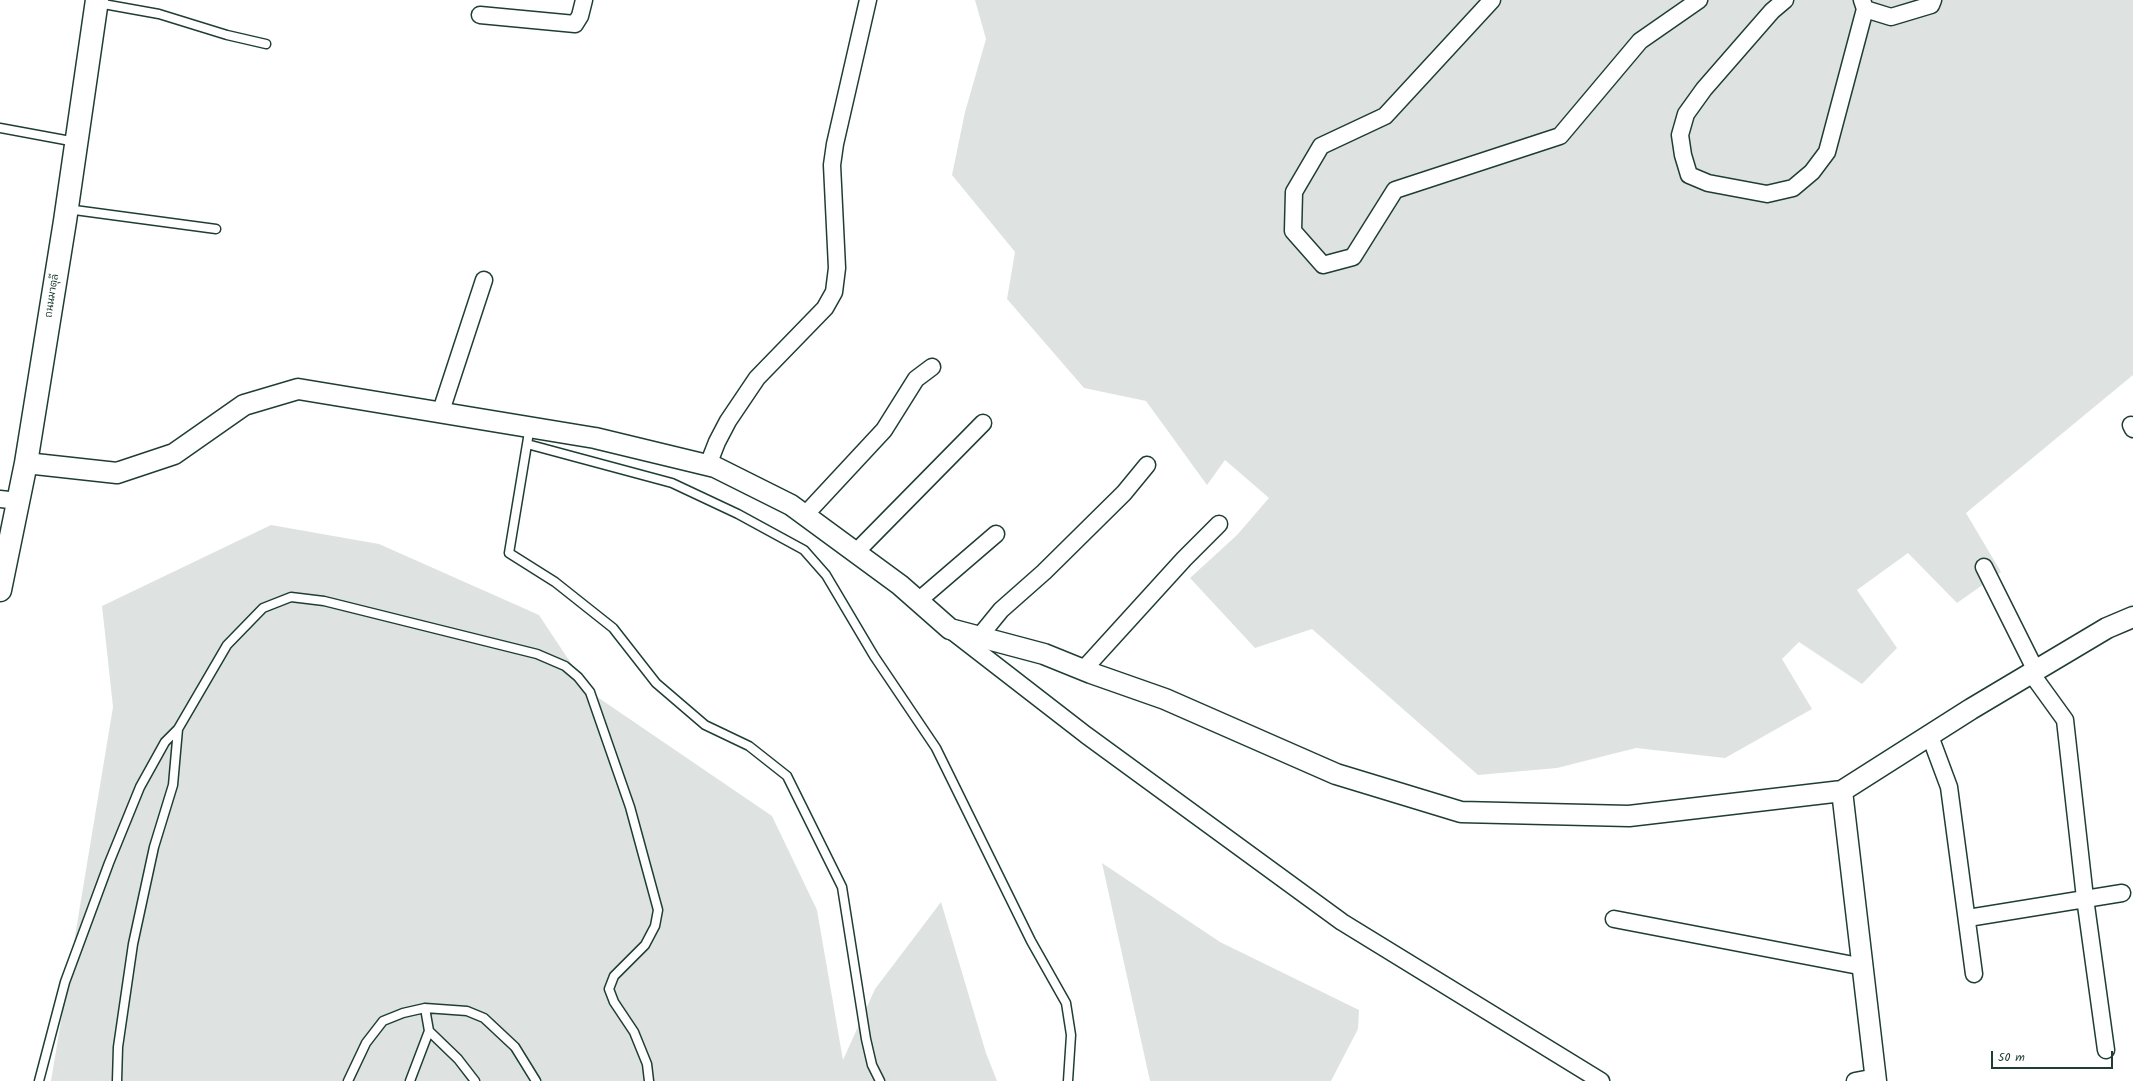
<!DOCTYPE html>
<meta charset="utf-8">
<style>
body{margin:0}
#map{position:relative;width:2133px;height:1081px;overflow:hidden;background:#fff;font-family:Kalam,sans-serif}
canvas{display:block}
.scale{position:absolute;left:1991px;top:1051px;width:122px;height:18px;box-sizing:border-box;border:2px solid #1f3d34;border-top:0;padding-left:5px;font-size:12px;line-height:14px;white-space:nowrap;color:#1f3d34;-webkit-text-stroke:3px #fff;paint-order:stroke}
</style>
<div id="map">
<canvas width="2133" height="1081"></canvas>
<div class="scale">50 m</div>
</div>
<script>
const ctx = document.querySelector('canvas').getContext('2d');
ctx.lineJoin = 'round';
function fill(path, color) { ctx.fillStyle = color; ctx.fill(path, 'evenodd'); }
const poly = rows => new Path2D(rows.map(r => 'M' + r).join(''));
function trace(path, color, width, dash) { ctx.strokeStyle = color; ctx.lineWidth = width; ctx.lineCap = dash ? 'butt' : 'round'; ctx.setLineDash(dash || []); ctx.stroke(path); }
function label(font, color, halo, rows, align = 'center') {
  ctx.font = font + ' Kalam,"Playpen Sans Thai",sans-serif'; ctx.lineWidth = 3; ctx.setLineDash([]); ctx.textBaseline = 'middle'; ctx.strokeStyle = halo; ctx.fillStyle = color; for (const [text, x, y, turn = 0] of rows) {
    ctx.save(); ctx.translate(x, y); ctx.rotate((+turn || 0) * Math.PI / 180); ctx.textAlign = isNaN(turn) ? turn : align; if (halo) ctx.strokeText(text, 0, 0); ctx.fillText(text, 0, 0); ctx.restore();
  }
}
fill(poly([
 [975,0,2133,0,2133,375,1966,513,2001,572,1957,603,1908,553,1857,590,1897,648,1862,684,1799,642,1782,659,1812,709,1725,758,1636,748,1557,768,1478,775,1312,629,1255,648,1190,578,1237,535,1269,498,1225,460,1207,485,1146,401,1084,388,1007,299,1015,252,952,175,965,112,986,39],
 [271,525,379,544,539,615,590,692,772,816,817,910,843,1060,875,989,941,902,986,1053,997,1081,51,1081,113,707,102,606],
 [1102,863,1220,942,1359,1010,1358,1029,1331,1081,1150,1081]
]), '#dee3e2');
const service = poly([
 [98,3,159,14,227,35,266,44],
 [0,128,76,142],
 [67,209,216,229],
 [530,426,509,553,555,582,613,628,656,683,705,725,749,746,787,776,842,887,866,1039,872,1065,880,1081],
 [527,444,672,483,738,514,804,550,826,575,874,656,936,748,1031,941,1066,1003,1071,1035,1068,1081],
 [429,1031,458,1059,475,1081],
 [39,1081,65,982,109,863,140,787,165,742,178,729,227,645,263,608,291,597,324,601,537,654,565,666,578,677,590,692,630,807,658,910,655,926,645,945,614,976,609,989,614,1002,634,1032,647,1064,649,1081],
 [117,1081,118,1047,133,944,154,847,173,785,178,729],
 [348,1081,366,1043,383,1021,403,1013,425,1008,467,1011,484,1018,515,1047,536,1081],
 [410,1081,429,1031,425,1008]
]);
const minor = poly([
 [1492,0,1385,116,1321,146,1294,192,1293,231,1323,265,1353,257,1395,190,1560,136,1640,41,1699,0],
 [1785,0,1772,11,1704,89,1686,114,1680,135,1683,155,1689,175,1708,183,1767,194,1793,188,1812,172,1827,152,1865,9],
 [1862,0,1865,9,1891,17,1931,5,1933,0],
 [480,15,575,24,580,16,584,0],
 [441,411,484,280],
 [2131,425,2133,429],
 [708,465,717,442,728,421,757,378,825,308,834,292,837,268,832,165,835,144,868,0],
 [0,499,18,501],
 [805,515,884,430,916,379,932,367],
 [856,552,983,423],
 [1984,567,2036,671],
 [918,601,996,534],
 [953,632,1086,735,1342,922,1601,1081],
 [979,637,1001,610,1044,572,1124,493,1147,465],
 [1083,670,1184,559,1219,524],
 [2031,673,2065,720,2085,898,2106,1050],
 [1930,736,1949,787,1974,974],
 [1968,918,2122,893],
 [1614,919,1864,967],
 [1855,1081,1876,1077]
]);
const tertiary = poly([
 [26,463,117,473,174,454,244,405,298,389,595,438,715,467,791,505,900,585,950,629,1044,654,1091,673,1165,699,1336,774,1461,812,1629,816,1842,791,1971,709,2107,628,2133,617],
 [1842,791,1876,1081]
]);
const secondary = poly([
 [0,590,26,463,65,221,97,0]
]);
trace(service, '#1f3d34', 11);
trace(minor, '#1f3d34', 19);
trace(tertiary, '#1f3d34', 23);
trace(secondary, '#1f3d34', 25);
trace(service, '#fff', 8);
trace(minor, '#fff', 16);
trace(tertiary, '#fff', 20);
trace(secondary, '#fff', 22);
label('10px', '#1f3d34', '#fff', [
 ["ถนนมาตุลี",53,296,-81]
]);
</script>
